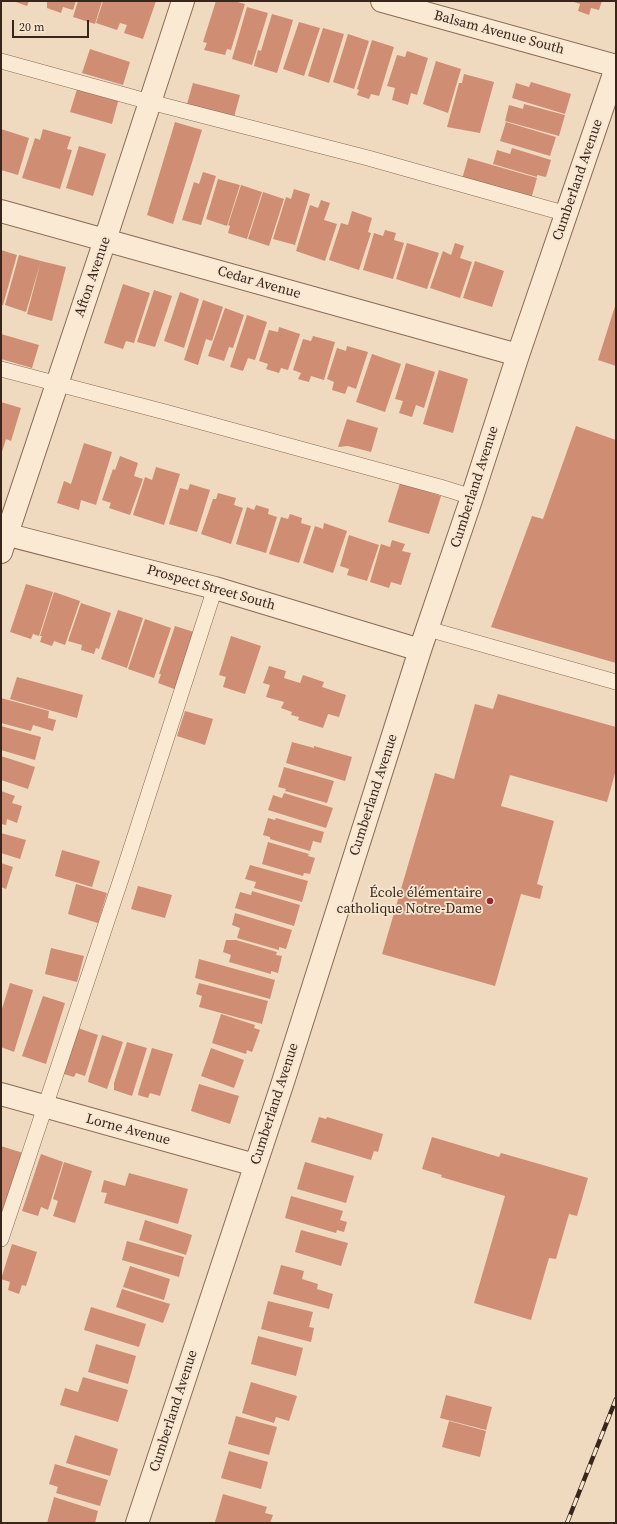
<!DOCTYPE html>
<meta charset="utf-8">
<style>
body{margin:0}
#map{position:relative;width:617px;height:1524px;overflow:hidden;background:#efdac0;font-family:"Source Serif 4",serif}
canvas{display:block}
.frame{position:absolute;inset:0;border:2px solid #38261c;pointer-events:none}
.scale{position:absolute;left:12px;top:20px;width:77px;height:18px;box-sizing:border-box;border:2px solid #38261c;border-top:0;padding-left:5px;font-size:12px;line-height:14px;white-space:nowrap;color:#38261c;-webkit-text-stroke:3px #f6e6d0;paint-order:stroke}
</style>
<div id="map">
<canvas width="617" height="1524"></canvas>
<div class="frame"></div>
<div class="scale">20 m</div>
</div>
<script>
const ctx = document.querySelector('canvas').getContext('2d');
ctx.lineJoin = 'round';
function fill(path, color) { ctx.fillStyle = color; ctx.fill(path, 'evenodd'); }
const poly = rows => new Path2D(rows.map(r => 'M' + r).join(''));
function trace(path, color, width, dash) { ctx.strokeStyle = color; ctx.lineWidth = width; ctx.lineCap = dash ? 'butt' : 'round'; ctx.setLineDash(dash || []); ctx.stroke(path); }
function label(font, color, halo, rows, align = 'center') {
  ctx.font = font + ' "Source Serif 4",serif'; ctx.lineWidth = 3.5; ctx.setLineDash([]); ctx.textBaseline = 'middle'; ctx.strokeStyle = halo; ctx.fillStyle = color; for (const [text, x, y, turn = 0] of rows) {
    ctx.save(); ctx.translate(x, y); ctx.rotate((+turn || 0) * Math.PI / 180); ctx.textAlign = isNaN(turn) ? turn : align; if (halo) ctx.strokeText(text, 0, 0); ctx.fillText(text, 0, 0); ctx.restore();
  }
}
fill(poly([
 [13,1,29,1,27,6],
 [47,1,76,1,73,10,63,7,61,13,47,8],
 [78,1,102,1,95,24,73,17],
 [103,1,156,1,143,39,124,33,127,25,120,23,117,30,96,23],
 [216,1,234,1,245,4,231,50,227,49,225,55,204,50,207,43,203,42],
 [571,1,602,1,599,10,591,8,589,15,578,11,580,4],
 [247,7,268,13,252,65,232,59],
 [272,14,293,20,277,73,254,66,258,50,261,51],
 [299,22,320,28,304,76,283,69],
 [323,28,344,34,329,83,308,76],
 [348,34,369,41,354,89,333,82],
 [372,40,394,47,379,96,371,94,369,99,357,95,359,90,357,89],
 [90,49,130,62,123,85,82,73],
 [407,51,428,58,417,95,411,93,408,105,392,100,395,88,387,86,397,55,405,57],
 [436,61,461,69,448,113,423,104],
 [464,74,494,82,480,133,447,127,459,83,462,83],
 [531,82,571,94,565,114,512,98,516,83,529,87],
 [193,83,240,95,234,117,187,104],
 [78,86,119,98,112,124,70,112],
 [524,104,565,115,559,136,505,121,509,105,523,109],
 [175,122,202,130,173,224,147,215],
 [506,122,556,137,550,156,500,141],
 [1,129,29,138,18,175,1,170],
 [43,129,71,137,67,149,72,150,60,189,22,178,35,138,40,140],
 [79,146,106,154,93,196,66,188],
 [512,148,551,160,546,177,537,175,537,177,493,164,497,150,510,154],
 [468,158,537,178,531,199,462,179],
 [203,172,216,176,201,225,182,220,194,182,199,184],
 [218,179,240,185,227,226,206,219],
 [241,185,262,192,247,239,228,233,230,226,228,225],
 [294,189,310,194,295,245,273,239,286,197,291,199],
 [263,192,284,199,269,246,248,239],
 [321,200,330,203,324,220,337,224,325,261,296,251,310,205,318,208],
 [352,211,372,218,368,232,371,233,359,270,329,260,341,223,348,225],
 [385,230,396,233,394,240,404,243,393,279,363,270,374,233,383,236],
 [407,243,439,253,427,289,396,279],
 [455,243,464,246,460,258,472,262,460,298,430,288,443,251,451,255],
 [1,250,17,255,3,305,1,305],
 [19,255,41,261,26,312,5,305],
 [41,261,66,267,52,321,27,314],
 [475,261,504,271,492,307,463,298],
 [123,284,150,293,134,343,126,341,123,349,104,343],
 [154,290,172,296,155,347,137,342],
 [180,292,199,299,184,348,164,341],
 [203,300,223,307,212,341,206,339,198,365,184,360],
 [616,303,616,366,598,360],
 [225,308,244,315,233,348,229,347,224,361,208,356],
 [247,315,267,322,255,360,248,358,243,371,230,367],
 [279,327,300,334,288,370,281,368,279,373,266,369,268,364,259,361,269,330,278,332],
 [1,334,39,345,32,368,1,359],
 [313,336,335,342,324,380,311,376,309,382,298,379,301,373,293,370,303,339,311,341],
 [347,346,368,352,356,389,348,386,345,394,332,390,334,382,327,379,337,348,346,351],
 [372,354,401,364,385,412,356,402],
 [406,363,435,372,424,408,416,405,412,417,399,413,403,401,395,399],
 [439,370,468,379,453,433,423,424],
 [1,402,21,408,11,441,6,439,1,455],
 [347,419,378,428,371,452,348,446,338,447],
 [576,426,616,440,616,663,491,627,532,516,543,519],
 [84,443,112,452,96,505,81,500,79,510,57,503,64,481,71,484],
 [120,456,138,463,134,476,143,479,130,515,109,508,111,503,102,500,113,469,115,470],
 [156,467,180,474,164,525,133,515,145,477,152,480],
 [400,483,441,496,429,534,388,522],
 [190,484,210,490,197,532,169,524,180,488,188,490],
 [218,493,236,498,234,505,243,508,231,544,201,534,213,499,216,499],
 [256,505,269,509,268,514,277,517,266,553,236,544,247,507,254,510],
 [290,514,302,518,301,523,311,526,299,563,269,554,281,517,288,519],
 [324,523,347,531,333,573,303,563,315,526,323,529],
 [349,535,379,545,367,581,347,575,349,569,340,566],
 [392,540,405,544,402,551,411,553,401,585,391,582,389,588,370,582,381,544,390,547],
 [26,584,53,592,39,636,33,634,31,639,10,632],
 [54,592,80,601,65,645,54,641,52,646,40,642,42,636,40,636],
 [81,603,111,613,99,649,96,648,94,654,81,650,82,645,68,641],
 [118,610,143,618,127,668,101,659],
 [145,619,171,628,154,678,128,669],
 [175,626,197,633,177,690,158,683,161,674,159,674],
 [231,636,261,646,245,694,223,687,226,677,219,675],
 [269,666,286,671,284,678,300,683,303,675,324,682,322,687,346,695,339,717,328,714,323,728,298,720,299,717,291,715,292,712,281,708,284,702,266,697,270,685,263,683],
 [17,677,83,695,77,718,10,699],
 [498,694,616,727,616,770,607,802,510,775,501,806,554,821,537,884,543,886,540,899,521,894,495,986,382,954,435,773,454,779,475,704,493,709],
 [1,698,49,711,48,718,56,720,53,731,33,725,31,731,1,723],
 [185,711,213,719,205,745,177,736],
 [1,726,41,737,35,760,1,750],
 [292,742,314,748,314,746,352,757,345,781,286,763],
 [1,756,35,767,28,789,1,780],
 [284,767,334,781,327,803,285,791,286,789,278,787],
 [1,791,15,796,12,803,22,806,17,823,7,819,6,825,1,824],
 [284,793,333,808,326,828,268,810,273,795,282,798],
 [268,818,275,820,276,818,324,832,321,843,313,841,310,851,270,839,270,837,263,835],
 [1,833,26,840,20,859,1,853],
 [268,842,309,854,308,856,315,858,310,874,304,873,303,876,262,864],
 [62,850,100,861,92,887,55,876],
 [1,863,13,867,6,889,1,887],
 [250,865,308,881,302,902,254,888,256,882,245,879],
 [76,884,107,893,98,923,68,914],
 [138,886,172,895,165,918,131,909],
 [252,891,300,905,294,926,235,908,240,892,251,895],
 [235,913,292,930,286,949,279,947,279,950,237,938,240,928,232,925],
 [226,940,236,940,277,952,276,955,282,956,278,973,271,971,271,974,229,962,231,955,223,952],
 [51,948,84,956,77,982,45,974],
 [199,959,275,980,270,999,195,978],
 [10,983,33,990,14,1052,1,1047,1,1012],
 [199,983,268,1001,262,1024,199,1007,202,996,196,994],
 [43,996,65,1003,46,1064,22,1056],
 [221,1014,255,1025,254,1028,260,1030,252,1052,247,1050,246,1054,212,1043],
 [78,1028,98,1035,85,1076,76,1073,74,1077,64,1074,64,1069],
 [102,1035,123,1042,107,1089,88,1082,89,1077],
 [127,1042,147,1048,132,1096,114,1090,114,1083],
 [152,1048,173,1054,160,1096,150,1093,148,1098,138,1095,139,1090],
 [211,1048,244,1060,234,1088,201,1076],
 [199,1084,239,1096,230,1124,191,1111],
 [319,1117,326,1119,327,1117,383,1134,378,1152,374,1151,371,1160,311,1142],
 [432,1137,499,1157,501,1153,588,1178,577,1216,569,1214,556,1259,549,1258,531,1320,474,1303,505,1196,441,1177,442,1175,422,1169],
 [1,1146,23,1153,3,1212,1,1212],
 [41,1154,63,1162,48,1210,41,1207,38,1216,22,1211],
 [64,1162,92,1171,75,1223,53,1216,58,1201,53,1199],
 [305,1162,354,1176,346,1203,297,1189],
 [129,1173,188,1189,178,1224,104,1203,107,1193,101,1192,104,1180,125,1186],
 [291,1196,343,1211,340,1220,347,1222,344,1232,337,1230,336,1233,285,1218],
 [145,1220,192,1235,186,1255,139,1240],
 [301,1230,348,1243,341,1266,295,1252],
 [127,1241,184,1257,179,1277,122,1260],
 [12,1244,37,1252,26,1286,22,1285,19,1294,8,1290,10,1282,1,1279],
 [281,1265,304,1271,302,1279,318,1284,317,1289,333,1294,329,1309,273,1294],
 [130,1266,170,1279,164,1300,123,1287],
 [122,1289,170,1304,163,1323,116,1307],
 [268,1301,313,1312,309,1327,314,1328,311,1342,261,1329],
 [91,1307,146,1324,139,1347,84,1330],
 [258,1336,303,1348,296,1376,251,1364],
 [96,1344,136,1356,128,1384,88,1372],
 [83,1377,128,1390,118,1422,60,1405,65,1388,78,1392],
 [251,1382,297,1396,289,1421,276,1417,274,1423,242,1413],
 [446,1395,492,1407,486,1430,440,1418],
 [236,1416,277,1427,269,1455,228,1444],
 [449,1421,486,1431,480,1457,442,1447],
 [75,1435,118,1449,110,1476,66,1463],
 [229,1451,268,1462,261,1489,221,1478],
 [55,1464,108,1480,100,1506,56,1493,58,1487,49,1484],
 [223,1494,267,1507,265,1513,273,1515,270,1523,215,1522],
 [54,1497,98,1511,95,1523,47,1523]
]), '#cf8d74');
const lane = poly([
 [1,61,150,102,368,158,567,214],
 [1,369,165,412,440,487,472,497],
 [428,629,616,682],
 [1,1239,125,867,215,588]
]);
const street = poly([
 [382,1,616,66],
 [1,211,518,355],
 [1,533,215,588,420,650],
 [1,552,105,240,183,1],
 [1,1094,255,1165],
 [137,1523,282,1085,420,650,472,497,518,355,616,68]
]);
trace(lane, '#896a57', 16);
trace(street, '#896a57', 24);
trace(lane, '#fae9d3', 15);
trace(street, '#fae9d3', 22);
const rail = poly([
 [567,1523,616,1399]
]);
trace(rail, '#38261c', 4.5);
trace(rail, '#f6e6d0', 3, [9]);
for (const [x, y, r, color] of [
 [490,901,4,"#992637"]
]) { const dot = new Path2D(); dot.arc(x, y, r, 0, 2 * Math.PI); ctx.fillStyle = color; ctx.fill(dot); trace(dot, '#f6e6d0', 1.5); }
label('14px', '#38261c', '#f6e6d0', [
 ["Balsam Avenue South",499,33,15],
 ["Cumberland Avenue",578,180,-71],
 ["Afton Avenue",93,277,-71],
 ["Cedar Avenue",259,283,16],
 ["Cumberland Avenue",475,487,-72],
 ["Prospect Street South",211,588,16],
 ["Cumberland Avenue",374,795,-72],
 ["Cumberland Avenue",275,1104,-72],
 ["Lorne Avenue",128,1130,15],
 ["Cumberland Avenue",174,1411,-72]
]);
label('14px', '#38261c', '#f6e6d0', [
 ["École élémentaire",482,893],
 ["catholique Notre-Dame",482,909]
], 'right');
</script>
